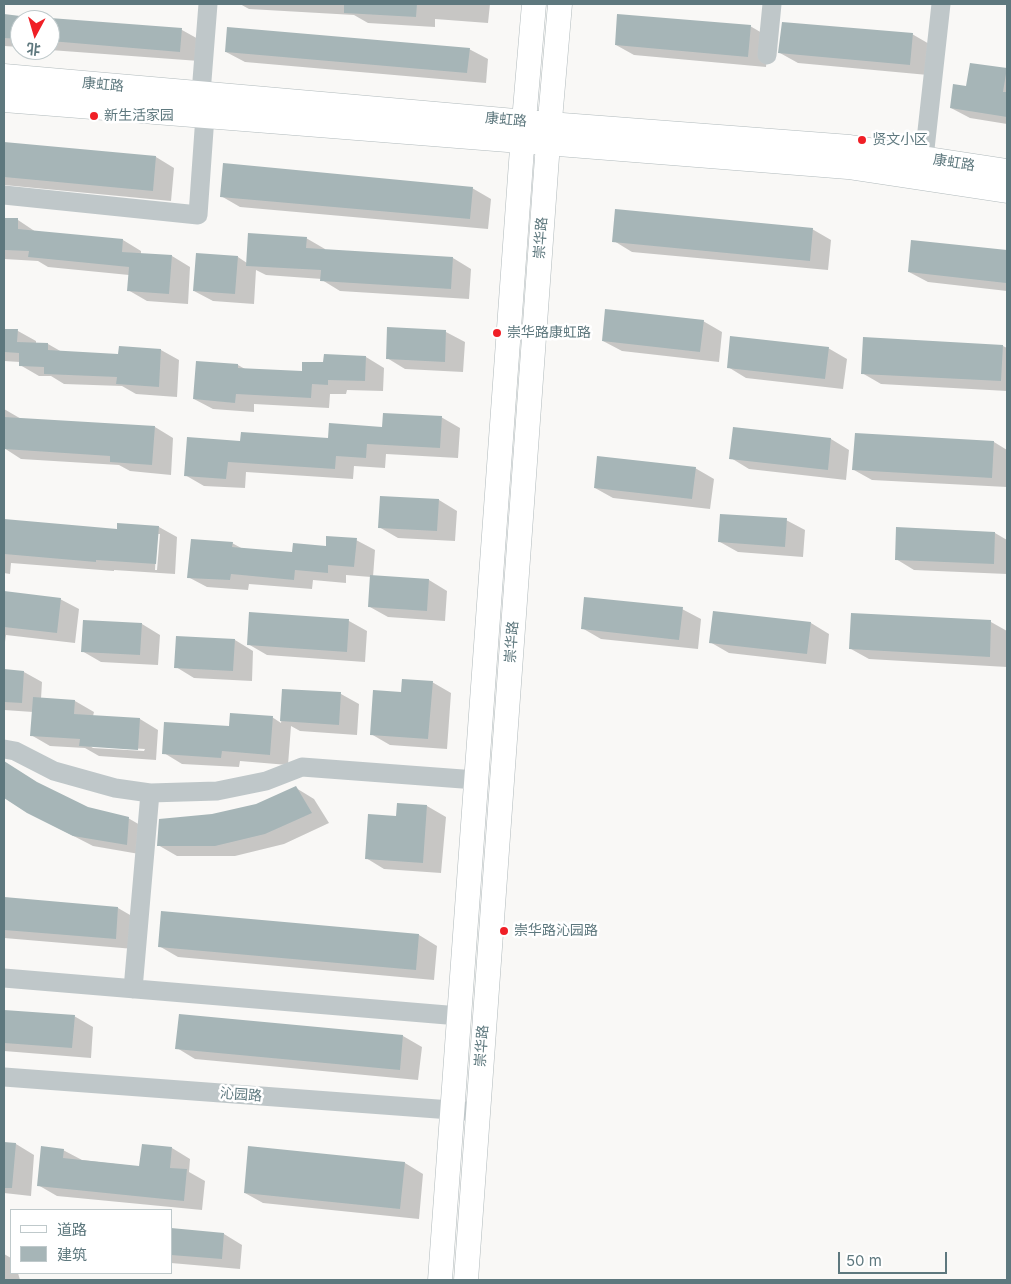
<!DOCTYPE html>
<meta charset="utf-8">
<style>
body{margin:0}
#map{position:relative;width:1011px;height:1284px;overflow:hidden;background:#f9f8f6;font-family:Inter,"Noto Sans SC",sans-serif}
canvas{display:block}
.frame{position:absolute;inset:0;border:5px solid #5e787e;pointer-events:none}
.legend{position:absolute;left:10px;top:1209px;width:162px;height:65px;box-sizing:border-box;background:#fff;border:1px solid #bfc9cb;margin:0;padding:6px 9px;list-style:none;font-size:15px;color:#5e787e}
.legend li{display:flex;align-items:center;gap:10px;height:25px}
.legend b{width:25px;border:1px solid #bfc9cb}
.north{position:absolute;left:10px;top:10px;width:50px;height:50px;box-sizing:border-box;background:#fff;border:1px solid #bfc9cb;border-radius:50%;rotate:186deg;font-size:14px;font-weight:700;line-height:20px;text-align:center;color:#5e787e}
.north::after{content:'';display:block;margin:auto;width:18px;height:22px;background:#f01f26;clip-path:polygon(50% 0,100% 100%,50% 72%,0 100%)}
.scale{position:absolute;left:838px;top:1252px;width:109px;height:22px;box-sizing:border-box;border:2px solid #5e787e;border-top:0;padding-left:6px;font-size:15px;line-height:18px;white-space:nowrap;color:#5e787e;-webkit-text-stroke:4px #fff;paint-order:stroke}
</style>
<div id="map">
<canvas width="1011" height="1284"></canvas>
<div class="frame"></div>
<ul class="legend">
<li><b style="height:6px;background:#fff"></b>道路</li>
<li><b style="height:14px;background:#a6b5b7"></b>建筑</li>
</ul>
<div class="north">北</div>
<div class="scale">50 m</div>
</div>
<script>
const ctx = document.querySelector('canvas').getContext('2d');
ctx.lineJoin = 'round';
function fill(path, color) { ctx.fillStyle = color; ctx.fill(path, 'evenodd'); }
const poly = rows => new Path2D(rows.map(r => 'M' + r).join(''));
function trace(path, color, width, dash) { ctx.strokeStyle = color; ctx.lineWidth = width; ctx.lineCap = dash ? 'butt' : 'round'; ctx.setLineDash(dash || []); ctx.stroke(path); }
function label(font, color, halo, rows, align = 'center') {
  ctx.font = font + ' Inter,"Noto Sans SC",sans-serif'; ctx.lineWidth = 5; ctx.setLineDash([]); ctx.textBaseline = 'middle'; ctx.strokeStyle = halo; ctx.fillStyle = color; for (const [text, x, y, turn = 0] of rows) {
    ctx.save(); ctx.translate(x, y); ctx.rotate((+turn || 0) * Math.PI / 180); ctx.textAlign = isNaN(turn) ? turn : align; if (halo) ctx.strokeText(text, 0, 0); ctx.fillText(text, 0, 0); ctx.restore();
  }
}
fill(poly([
 [240,4,490,4,488,23,435,19,435,27,368,23,354,15,249,9],
 [4,15,182,30,200,40,199,61,50,50,50,20,20,20,20,47,4,46],
 [750,26,769,37,766,67,634,55,616,45],
 [912,34,931,45,928,75,798,63,780,53],
 [469,49,488,59,486,83,245,62,226,52],
 [1006,69,1007,124,970,118,951,108,967,87],
 [4,143,156,157,174,168,171,201,4,185],
 [472,188,491,199,488,229,240,207,221,196],
 [4,219,18,220,36,232,123,240,141,251,141,254,172,256,190,267,188,304,147,301,128,290,129,275,48,267,38,261,4,259],
 [812,229,831,240,828,270,632,252,614,241],
 [306,238,325,249,325,250,453,258,471,269,469,299,340,291,322,280,322,279,266,275,256,270,254,304,213,301,194,291,238,257,247,263],
 [912,241,1007,251,1007,291,928,282,909,272],
 [703,321,722,332,719,362,622,351,603,341],
 [389,328,446,332,465,342,463,372,405,369,387,358],
 [4,330,18,331,36,341,36,344,48,344,62,352,120,355,120,347,161,350,179,360,177,397,136,394,122,386,64,384,51,376,39,376,20,365,20,362,4,361],
 [1003,346,1007,348,1007,391,881,384,862,373],
 [828,348,847,359,843,389,746,378,728,367],
 [366,357,384,368,383,391,347,390,346,394,330,394,329,408,254,404,254,412,213,409,194,399,238,365,245,369,303,372,324,364],
 [4,409,23,420,155,427,173,438,171,475,130,471,119,465,21,459,4,448],
 [441,417,460,428,458,458,386,454,385,468,354,466,353,479,246,472,245,488,204,486,185,475,241,442,330,439],
 [734,428,831,439,849,450,846,480,749,469,731,458],
 [856,435,994,442,1007,450,1007,487,872,480,854,470],
 [695,468,714,479,710,509,613,498,595,488],
 [439,500,457,511,455,541,398,538,379,527],
 [4,520,118,530,159,527,177,537,175,574,114,570,114,571,11,563,10,574,4,573],
 [157,534,160,534,157,570,155,570],
 [786,520,805,530,803,557,738,552,720,542],
 [995,533,1007,540,1007,574,914,570,896,559],
 [356,540,375,550,373,577,429,580,447,591,445,621,388,617,370,607,371,577,346,575,346,583,313,580,312,589,249,584,248,590,207,587,188,577,232,543,243,549,293,554],
 [4,593,60,599,79,609,75,643,6,635,4,649],
 [682,609,701,619,698,649,601,639,582,628],
 [251,613,349,621,367,631,365,662,267,655,248,644],
 [853,614,991,622,1007,631,1007,667,869,659,851,649],
 [811,623,829,634,826,664,729,653,710,642],
 [142,624,160,635,158,665,101,662,82,651],
 [235,640,253,651,252,681,194,678,176,667],
 [4,671,24,672,42,682,41,699,75,701,94,712,93,716,140,719,158,730,156,760,99,756,85,748,50,746,31,735,33,712,4,710],
 [90,746,145,749,144,751,93,748],
 [432,682,451,693,447,749,390,745,371,734,402,693],
 [284,690,341,694,359,704,357,735,300,731,291,726,288,765,240,761,239,767,182,764,164,753,231,727,272,717,281,723],
 [4,763,43,787,88,808,128,818,147,829,145,855,93,846,27,812,4,796],
 [296,788,314,799,329,823,284,844,235,856,177,856,158,845,212,815,256,805],
 [398,804,427,806,446,817,441,873,384,869,366,858,397,817],
 [4,898,118,908,137,919,134,949,4,938],
 [419,935,437,946,434,980,178,957,159,946],
 [4,1011,74,1016,93,1027,91,1058,4,1051],
 [180,1015,403,1036,422,1047,418,1080,195,1059,177,1048],
 [4,1143,16,1144,34,1155,31,1196,4,1193],
 [172,1148,190,1159,189,1172,205,1181,202,1210,57,1196,38,1185,63,1150,82,1160,141,1167],
 [249,1148,405,1163,423,1174,419,1219,263,1203,245,1193],
 [171,1229,224,1234,242,1245,240,1269,171,1263],
 [4,1254,11,1258,11,1273,18,1273,20,1280,4,1280]
]), '#0003');
fill(poly([
 [344,4,417,4,416,17,344,13],
 [4,14,20,16,20,39,4,38],
 [617,14,751,25,748,57,615,45],
 [50,18,182,28,180,52,50,41],
 [782,22,913,33,910,65,778,53],
 [227,27,470,48,467,73,225,52],
 [970,63,1007,68,1003,92,1007,92,1007,117,950,108,953,84,966,86],
 [4,142,156,156,153,191,4,177],
 [223,163,473,187,470,219,220,197],
 [615,209,813,228,810,261,612,242],
 [4,218,18,218,18,229,123,239,122,252,172,255,169,294,127,291,129,267,28,257,29,251,4,250],
 [248,233,307,237,306,248,453,257,451,289,320,281,321,270,246,266],
 [911,240,1007,250,1006,283,908,272],
 [196,253,238,256,235,294,193,291],
 [605,309,704,320,700,352,602,341],
 [387,327,446,330,445,362,386,359],
 [4,329,18,329,17,342,48,343,48,350,118,354,119,346,161,349,159,387,116,384,117,377,44,374,44,367,19,366,19,353,4,352],
 [730,336,829,347,825,379,727,368],
 [863,337,1003,345,1001,381,861,374],
 [324,354,366,356,365,381,328,380,328,385,312,384,311,398,236,394,235,403,193,399,196,361,238,364,238,368,302,371,302,362,323,362],
 [383,413,442,416,440,448,367,444,366,458,336,456,335,469,228,462,226,479,184,476,187,437,240,441,241,432,328,438,329,423,382,427],
 [4,417,155,426,152,465,110,462,110,456,4,449],
 [733,427,831,438,828,470,729,459],
 [855,433,994,441,992,478,852,470],
 [597,456,696,467,692,499,594,488],
 [380,496,439,499,437,531,378,528],
 [720,514,787,518,785,547,718,542],
 [4,519,117,529,117,523,159,526,156,564,96,560,96,562,4,554],
 [896,527,995,532,994,564,895,560],
 [326,536,357,538,354,567,328,565,328,573,295,570,294,580,231,574,230,580,187,578,191,539,233,542,232,547,292,552,293,543,326,546],
 [370,575,429,579,427,611,368,607],
 [4,591,61,598,57,633,4,627],
 [584,597,683,607,679,640,581,629],
 [713,611,811,622,807,654,709,643],
 [249,612,349,619,347,652,247,645],
 [851,613,991,620,990,657,849,649],
 [83,620,142,623,140,655,81,652],
 [176,636,235,639,233,671,174,668],
 [4,669,24,671,22,703,4,702],
 [402,679,433,681,428,739,370,735,373,690,401,692],
 [282,689,341,692,339,725,280,721],
 [33,697,75,700,74,714,140,718,138,750,79,746,80,739,30,736],
 [230,713,273,716,270,755,222,751,221,758,162,754,164,722,229,726],
 [4,761,37,782,88,807,129,817,127,845,73,836,27,813,4,798],
 [296,786,312,813,265,834,215,846,157,846,159,819,212,814,256,804],
 [397,803,427,805,423,863,365,859,368,814,396,816],
 [4,897,118,907,116,939,4,930],
 [161,911,419,934,416,970,158,947],
 [4,1010,75,1015,72,1048,4,1043],
 [179,1014,403,1035,400,1070,175,1049],
 [4,1142,16,1143,12,1188,4,1188],
 [142,1144,172,1147,170,1168,187,1169,184,1201,37,1186,41,1146,64,1149,63,1158,139,1166],
 [248,1146,405,1162,400,1209,244,1193],
 [171,1228,224,1233,222,1259,171,1255]
]), '#a6b5b7');
const major = poly([
 [4,76,549,124,850,147,1007,171],
 [4,100,848,167,1007,191],
 [440,1280,524,121,534,4],
 [466,1280,548,143,560,4]
]);
trace(major, '#b1babc', 25);
trace(poly([
 [767,55,772,4],
 [201,93,208,4],
 [924,158,941,4],
 [4,195,198,215,205,116],
 [4,749,15,751,54,771,115,788,150,793,217,791,266,781,302,767,476,780],
 [4,978,459,1016],
 [133,989,150,793],
 [4,1077,478,1112]
]), '#bfc7c9', 19);
trace(major, '#fff', 24);
for (const [x, y, r, color] of [
 [94,116,5,"#f01f26"],
 [862,140,5,"#f01f26"],
 [497,333,5,"#f01f26"],
 [504,931,5,"#f01f26"]
]) { const dot = new Path2D(); dot.arc(x, y, r, 0, 2 * Math.PI); ctx.fillStyle = color; ctx.fill(dot); trace(dot, '#fff', 2); }
label('14px', '#5e787e', '#fff', [
 ["康虹路",103,85,5],
 ["康虹路",506,120,5],
 ["康虹路",954,163,9],
 ["崇华路",541,238,-86],
 ["崇华路",512,642,-86],
 ["崇华路",482,1046,-86],
 ["沁园路",241,1095,4]
]);
label('14px', '#5e787e', '#fff', [
 ["新生活家园",104,116],
 ["贤文小区",872,140],
 ["崇华路康虹路",507,333],
 ["崇华路沁园路",514,931]
], 'left');
</script>
